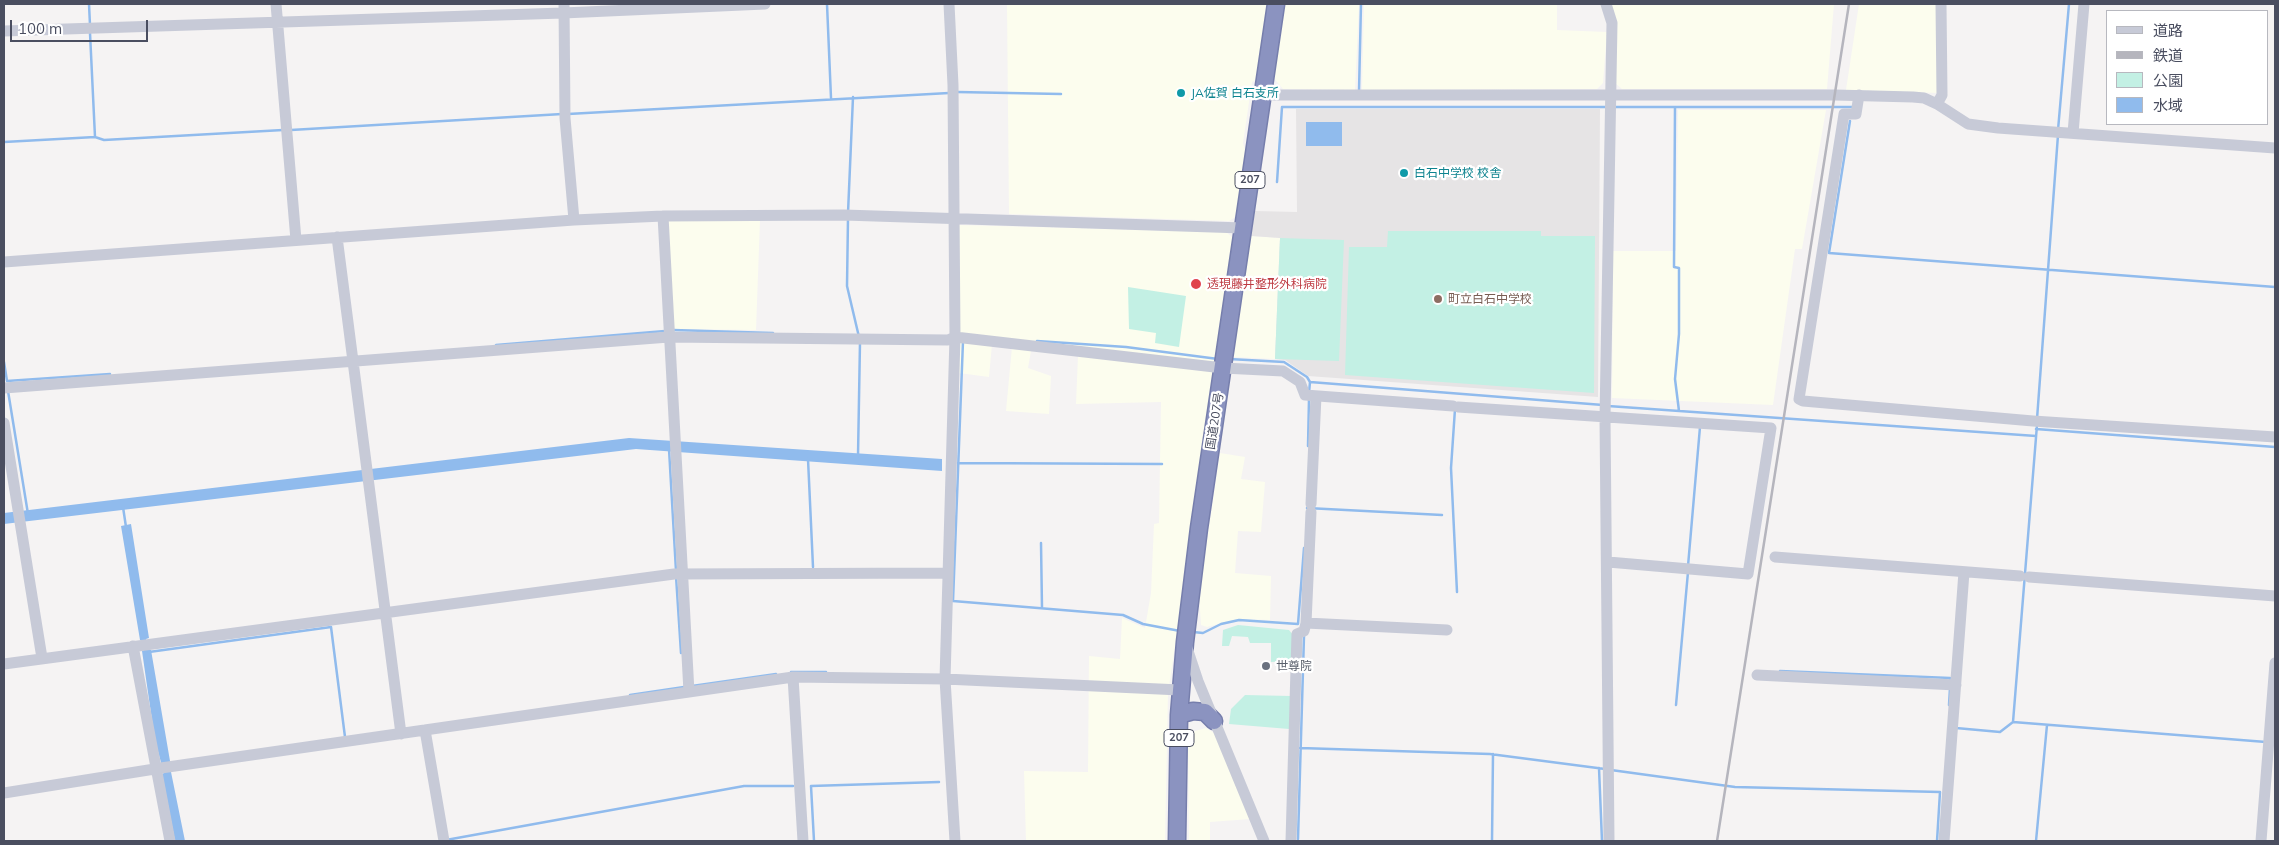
<!DOCTYPE html>
<meta charset="utf-8">
<style>
body{margin:0}
#map{position:relative;width:2279px;height:845px;overflow:hidden;background:#f5f3f3;font-family:Mulish,"Noto Sans JP",sans-serif}
canvas{display:block}
.frame{position:absolute;inset:0;border:5px solid #4a4e60;pointer-events:none}
.legend{position:absolute;left:2106px;top:10px;width:162px;height:115px;box-sizing:border-box;background:#fff;border:1px solid #b7b8bf;margin:0;padding:6px 9px;list-style:none;font-size:15px;color:#4a4e60}
.legend li{display:flex;align-items:center;gap:10px;height:25px}
.legend b{width:25px;border:1px solid #b7b8bf}
.scale{position:absolute;left:10px;top:20px;width:138px;height:22px;box-sizing:border-box;border:2px solid #4a4e60;border-top:0;padding-left:6px;font-size:15px;line-height:18px;white-space:nowrap;color:#4a4e60;-webkit-text-stroke:4px #fff;paint-order:stroke}
</style>
<div id="map">
<canvas width="2279" height="845"></canvas>
<div class="frame"></div>
<ul class="legend">
<li><b style="height:6px;background:#c7cad7"></b>道路</li>
<li><b style="height:6px;background:#b5b5bd"></b>鉄道</li>
<li><b style="height:14px;background:#c3f0e4"></b>公園</li>
<li><b style="height:14px;background:#90bbed"></b>水域</li>
</ul>
<div class="scale">100 m</div>
</div>
<script>
const ctx = document.querySelector('canvas').getContext('2d');
ctx.lineJoin = 'round';
function fill(path, color) { ctx.fillStyle = color; ctx.fill(path, 'evenodd'); }
const poly = rows => new Path2D(rows.map(r => 'M' + r).join(''));
function trace(path, color, width, dash) { ctx.strokeStyle = color; ctx.lineWidth = width; ctx.lineCap = dash ? 'butt' : 'round'; ctx.setLineDash(dash || []); ctx.stroke(path); }
function label(font, color, halo, rows, align = 'center') {
  ctx.font = font + ' Mulish,"Noto Sans JP",sans-serif'; ctx.lineWidth = 4.5; ctx.setLineDash([]); ctx.textBaseline = 'middle'; ctx.strokeStyle = halo; ctx.fillStyle = color; for (const [text, x, y, turn = 0] of rows) {
    ctx.save(); ctx.translate(x, y); ctx.rotate((+turn || 0) * Math.PI / 180); ctx.textAlign = isNaN(turn) ? turn : align; if (halo) ctx.strokeText(text, 0, 0); ctx.fillText(text, 0, 0); ctx.restore();
  }
}
fill(poly([
 [1007,4,1267,4,1257,79,1252,82,1243,143,1247,158,1239,209,1234,218,1229,221,1009,214],
 [1284,4,1359,4,1355,90,1283,89,1273,77],
 [1364,4,1557,4,1557,30,1607,32,1603,83,1597,89,1362,90],
 [1611,4,1834,4,1827,89,1622,89,1614,82],
 [1859,4,1938,4,1939,93,1846,90],
 [1678,110,1826,110,1802,249,1795,249,1773,405,1612,398,1613,251,1676,251],
 [760,220,756,330,669,329,665,221],
 [957,225,1226,232,1232,237,1235,245,1168,693,1165,841,1026,841,1024,771,1088,772,1089,656,1120,659,1122,618,1145,628,1151,593,1154,524,1159,523,1161,402,1076,404,1078,356,1031,351,1028,368,1051,376,1049,414,1006,411,1012,347,992,344,989,377,959,373],
 [1251,236,1280,238,1275,359,1233,357],
 [1220,453,1245,457,1241,479,1265,482,1261,532,1238,531,1235,573,1271,576,1270,620,1238,619,1207,627,1201,625,1199,595],
 [1206,728,1214,733,1250,819,1210,822,1210,841,1189,841,1188,740,1195,731]
]), '#fcfdee');
fill(poly([
 [1296,109,1600,109,1598,397,1308,376,1285,360,1275,359,1280,238,1251,236,1255,211,1297,212]
]), '#e6e4e5');
fill(poly([
 [1388,231,1541,231,1541,236,1595,236,1594,393,1345,375,1349,247,1387,247],
 [1280,238,1344,240,1339,361,1275,359],
 [1128,287,1186,296,1179,347,1155,343,1156,333,1129,329],
 [1238,625,1289,630,1293,635,1292,661,1271,662,1271,643,1250,643,1248,637,1232,636,1229,646,1222,646,1223,630],
 [1245,695,1291,696,1289,729,1229,724,1231,709]
]), '#c3f0e4');
fill(poly([
 [1306,122,1342,122,1342,146,1306,146],
 [629,438,942,459,942,471,636,449,4,524,4,513],
 [131,524,149,638,146,639,148,650,151,650,170,761,169,772,171,772,185,841,175,841,162,774,164,773,155,741,142,651,144,650,143,640,140,640,121,526]
]), '#90bbed');
trace(poly([
 [89,4,90,25],
 [827,4,831,98],
 [1359,91,1361,4],
 [957,92,1061,94],
 [1614,107,1852,107],
 [1675,107,1674,267,1679,268,1679,334,1675,379,1679,411],
 [568,114,949,93],
 [1850,121,1829,253,2275,287],
 [291,130,562,114],
 [2058,130,2069,4],
 [95,137,104,140,283,130],
 [4,142,95,137,90,33],
 [1277,182,1282,107,1608,107],
 [848,213,853,97],
 [848,218,847,286,859,337],
 [673,330,773,333],
 [963,341,953,601,1123,615,1143,624,1180,631],
 [1037,341,1126,347,1218,359],
 [496,345,665,331],
 [1229,359,1284,362,1307,377,1310,382,1603,405],
 [4,362,7,381],
 [7,381,110,374],
 [8,391,28,514],
 [1309,393,1310,382],
 [1608,406,2036,436],
 [1455,409,1451,468,1457,592],
 [2037,419,2058,135],
 [2037,425,2013,722,2266,742],
 [2036,429,2275,447],
 [1308,446,1309,399],
 [669,449,676,571],
 [858,456,860,342],
 [808,459,813,567],
 [958,463,1162,464],
 [123,507,126,527],
 [1307,508,1442,515],
 [1041,543,1042,608],
 [1688,566,1700,427],
 [676,576,681,653],
 [1193,632,1203,633,1221,624,1239,620,1298,624,1304,548],
 [149,652,331,627,345,737],
 [1780,671,1950,678,1950,682],
 [791,672,826,672],
 [692,686,776,674],
 [630,695,684,687],
 [1676,705,1688,572],
 [1949,705,1950,688],
 [1956,728,2000,732,2013,722],
 [1300,748,1490,754,1605,769],
 [1599,768,1602,841],
 [1611,770,1735,787,1940,792,1937,841],
 [1298,839,1304,636],
 [446,840,744,786,793,786],
 [814,841,811,786,939,782],
 [1492,841,1493,754],
 [2036,841,2047,725]
]), '#90bbed', 2.5);
const highway = poly([
 [1179,715,1193,711,1205,712,1214,721],
 [1177,841,1179,715,1185,642,1199,528,1276,4]
]);
trace(highway, '#767eac', 19);
trace(poly([
 [276,4,296,240],
 [564,4,565,118,574,220],
 [949,4,953,85,955,337,945,679,955,841],
 [1606,4,1612,23,1605,418,1609,841],
 [4,31,563,13,765,4],
 [1262,95,1835,95,1913,97,1924,98,1937,104,1968,124,1998,128,2275,148],
 [1859,95,1856,114,1844,114,1799,399,1803,401,2033,421,2275,437],
 [1937,104,1942,95,1941,4],
 [2073,133,2084,4],
 [663,216,689,692],
 [337,237,401,734],
 [4,262,574,220,663,216,844,215,1243,228],
 [4,388,669,337,948,340,955,337,1223,368,1283,371,1300,382,1305,395,1453,406],
 [1458,407,1771,428,1748,574,1608,562],
 [4,423,42,658],
 [1311,504,1316,396],
 [1775,557,2020,576],
 [2029,577,2275,596],
 [1306,623,1447,630],
 [133,646,170,841],
 [1187,648,1198,681,1264,841],
 [4,664,674,574,947,573],
 [1757,675,1956,685],
 [793,677,803,841],
 [425,730,444,841],
 [4,793,161,768,793,677,945,679,1180,690],
 [1291,841,1297,634,1304,631,1306,623,1311,512],
 [1944,841,1964,572],
 [2261,841,2275,663]
]), '#c7cad7', 11);
trace(highway, '#8b93c0', 16);
trace(poly([
 [1717,841,1849,4]
]), '#b5b5bd', 2.5);
for (const [x, y, r, color] of [
 [1181,93,5,"#0f9aa8"],
 [1404,173,5,"#0f9aa8"],
 [1196,284,6,"#e0444e"],
 [1438,299,5,"#8d6e63"],
 [1266,666,5,"#6b7280"]
]) { const dot = new Path2D(); dot.arc(x, y, r, 0, 2 * Math.PI); ctx.fillStyle = color; ctx.fill(dot); trace(dot, '#fff', 2); }
for (const [x, y, w] of [
 [1250,180,30],
 [1179,738,30]
]) { const box = new Path2D(); box.roundRect(x - w / 2, y - 8.5, w, 17, 4); ctx.fillStyle = '#fff'; ctx.fill(box); trace(box, '#4a4e60', 1); }
label('bold 11px', '#4a4e60', null, [
 ["207",1250,180],
 ["207",1179,738]
]);
label('12px', '#0d838f', '#fff', [
 ["JA佐賀 白石支所",1191,93],
 ["白石中学校 校舎",1414,173]
], 'left');
label('12px', '#be3a42', '#fff', [
 ["透現藤井整形外科病院",1207,284]
], 'left');
label('12px', '#785e54', '#fff', [
 ["町立白石中学校",1448,299]
], 'left');
label('12px', '#4a4e60', '#fff', [
 ["国道207号",1215,421,-81]
]);
label('12px', '#5b616d', '#fff', [
 ["世尊院",1276,666]
], 'left');
</script>
